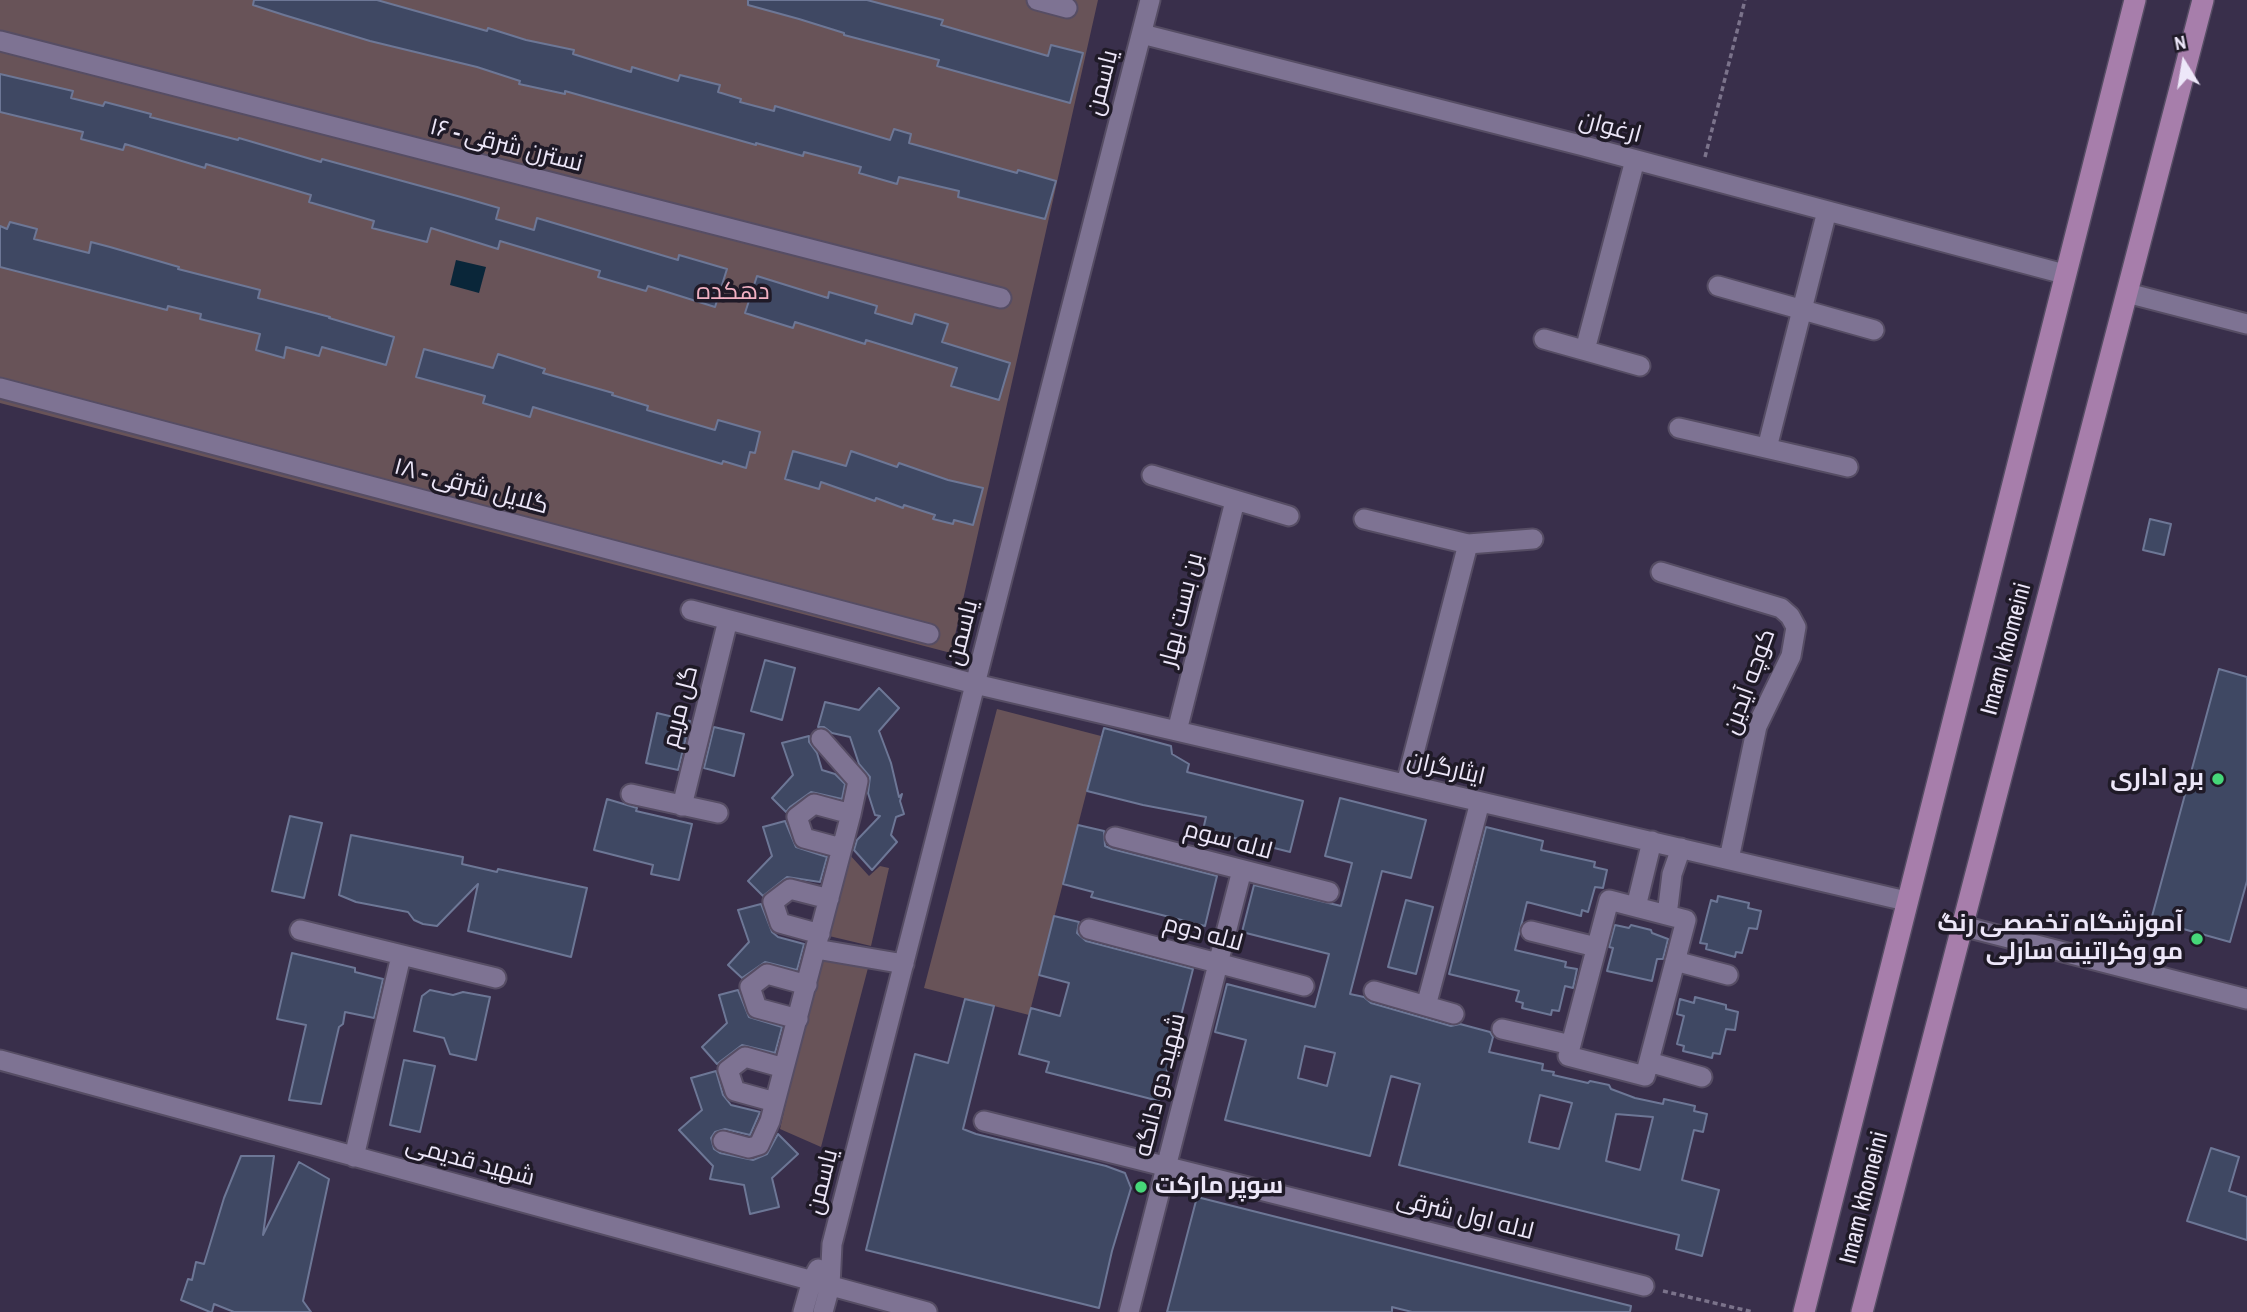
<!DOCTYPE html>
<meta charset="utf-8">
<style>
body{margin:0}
#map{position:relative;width:2247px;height:1312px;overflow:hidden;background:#392f4b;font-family:"Archivo Narrow",sans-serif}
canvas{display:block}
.north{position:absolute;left:2149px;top:28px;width:70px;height:70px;-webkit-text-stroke:5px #1f1a27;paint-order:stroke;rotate:349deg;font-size:19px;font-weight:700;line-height:28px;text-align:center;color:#ede7f9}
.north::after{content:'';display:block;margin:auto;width:24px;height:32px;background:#ede7f9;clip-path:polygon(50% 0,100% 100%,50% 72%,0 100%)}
</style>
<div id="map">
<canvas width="2247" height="1312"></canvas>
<div class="north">N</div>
</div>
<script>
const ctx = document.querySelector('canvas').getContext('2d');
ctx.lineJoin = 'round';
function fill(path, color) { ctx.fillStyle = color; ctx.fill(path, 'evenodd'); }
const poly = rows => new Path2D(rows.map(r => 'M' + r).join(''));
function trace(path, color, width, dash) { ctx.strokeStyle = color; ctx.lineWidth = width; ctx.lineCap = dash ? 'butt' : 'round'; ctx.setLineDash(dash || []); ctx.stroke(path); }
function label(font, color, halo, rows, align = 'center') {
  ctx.font = font + ' "Archivo Narrow",Cairo,sans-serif'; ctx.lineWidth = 7; ctx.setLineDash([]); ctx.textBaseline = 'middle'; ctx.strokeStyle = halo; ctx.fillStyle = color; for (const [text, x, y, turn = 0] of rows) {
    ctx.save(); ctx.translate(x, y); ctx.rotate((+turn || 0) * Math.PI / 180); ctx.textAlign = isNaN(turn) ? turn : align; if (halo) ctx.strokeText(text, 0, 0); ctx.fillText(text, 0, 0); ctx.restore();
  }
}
fill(poly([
 [0,0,1098,0,951,653,0,403],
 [997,709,1101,736,1029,1015,924,988],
 [849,854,869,876,880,866,889,868,871,946,829,936],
 [819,958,868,968,821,1147,780,1129]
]), '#685358');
fill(poly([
 [456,260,486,267,479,293,450,285]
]), '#0a2639');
const building = poly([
 [254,0,377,0,487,31,488,28,526,40,574,50,573,54,631,72,632,67,678,81,680,75,720,85,718,92,741,99,740,102,774,111,775,106,890,140,894,129,911,134,909,143,1017,173,1018,170,1056,181,1045,219,958,197,959,191,899,177,897,184,859,173,861,167,804,152,803,156,756,143,756,145,565,91,565,94,519,84,520,81,477,67,370,41,284,15,253,5,254,0],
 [748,0,867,0,943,20,941,25,1048,56,1051,45,1083,53,1070,103,937,66,939,60,844,35,844,33,799,19,748,5,748,0],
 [0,74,73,91,71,98,103,106,105,102,151,114,150,117,238,140,239,138,321,162,322,159,461,197,499,208,496,219,534,230,537,218,678,260,679,255,727,269,715,307,648,286,646,291,598,277,600,271,500,241,498,249,431,228,427,242,372,228,374,221,309,202,311,195,206,164,205,168,125,144,123,150,81,139,83,132,0,112,0,74],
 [10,222,37,229,34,239,89,253,91,242,110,247,179,267,178,269,260,290,258,298,330,317,329,318,394,337,386,365,322,347,319,356,286,347,284,358,256,350,260,334,200,319,201,314,168,306,167,310,0,267,0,226,7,229,10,222],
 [757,276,828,298,829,292,877,306,875,313,912,324,915,314,948,324,942,342,1010,363,999,400,951,386,957,368,866,340,865,344,795,322,793,328,745,313,757,276],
 [424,349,493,368,498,354,545,369,543,373,613,393,612,395,648,406,647,410,715,430,718,420,760,432,755,453,750,452,746,468,723,461,722,464,533,407,530,417,483,403,485,396,416,377,424,349],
 [793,451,846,466,851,451,897,467,899,463,948,480,983,488,973,525,954,520,953,524,933,519,935,515,904,505,903,508,876,498,875,501,821,482,819,489,785,479,793,451],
 [2150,519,2171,524,2164,555,2143,550,2150,519],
 [765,660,795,668,782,720,751,711,765,660],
 [2219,669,2247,677,2247,881,2230,942,2151,920,2219,669],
 [879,688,899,708,879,731,891,763,899,797,902,794,900,801,904,814,896,817,891,835,897,842,872,870,854,850,857,840,880,816,875,815,868,793,870,777,859,764,850,737,832,733,824,727,818,727,825,702,859,710,879,688],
 [657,713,690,721,678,770,646,763,657,713],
 [714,727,744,734,734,776,704,768,714,727],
 [1104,728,1171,746,1172,754,1189,764,1187,772,1303,801,1290,852,1203,830,1206,817,1143,805,1087,791,1104,728],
 [809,736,809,742,817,753,822,770,835,774,845,784,842,799,811,792,790,807,786,812,772,798,793,775,782,743,809,736],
 [1340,798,1426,820,1411,878,1382,871,1350,994,1364,997,1371,1003,1451,1026,1460,1024,1490,1032,1493,1037,1489,1052,1543,1064,1542,1070,1554,1072,1553,1075,1588,1083,1590,1081,1609,1085,1611,1089,1635,1098,1663,1104,1664,1099,1695,1106,1694,1111,1707,1114,1703,1132,1694,1130,1682,1180,1719,1190,1702,1256,1676,1249,1679,1235,1399,1165,1420,1084,1391,1076,1370,1156,1225,1120,1246,1040,1215,1032,1227,984,1315,1007,1329,954,1242,932,1254,885,1341,906,1352,863,1325,856,1340,798],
 [1305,1046,1335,1053,1327,1086,1298,1078,1305,1046],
 [1540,1095,1572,1103,1559,1149,1529,1142,1540,1095],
 [1616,1114,1653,1117,1640,1170,1606,1161,1616,1114],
 [607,799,637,808,636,811,692,824,679,880,651,874,653,865,594,850,607,799],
 [290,816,322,823,304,898,272,891,290,816],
 [785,821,796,847,827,857,820,882,787,877,763,896,748,881,772,856,763,827,785,821],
 [1078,825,1104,831,1105,846,1112,849,1217,876,1205,926,1091,897,1093,892,1063,884,1078,825],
 [1486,827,1543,841,1541,850,1595,862,1594,867,1607,870,1603,888,1595,887,1588,912,1582,910,1581,916,1527,902,1515,950,1566,962,1565,967,1577,969,1573,988,1565,986,1559,1011,1552,1010,1551,1015,1522,1008,1523,1003,1516,1001,1519,991,1449,974,1486,827],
 [351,835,463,857,462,864,497,872,498,869,587,888,571,957,468,931,478,884,437,926,423,924,414,920,408,912,356,902,339,895,351,835],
 [1718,896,1749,903,1748,908,1761,911,1757,929,1749,928,1742,953,1736,952,1735,957,1706,949,1707,944,1700,943,1711,900,1717,902,1718,896],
 [1406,900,1433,907,1416,974,1388,967,1406,900],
 [761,904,772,932,778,937,804,944,797,970,765,962,742,978,728,965,749,942,738,910,761,904],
 [1054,916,1079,922,1077,933,1086,941,1193,969,1159,1101,1046,1072,1049,1062,1019,1054,1031,1008,1060,1016,1069,983,1039,975,1054,916],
 [1615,925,1629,928,1631,925,1651,930,1652,933,1668,939,1663,959,1657,959,1652,981,1607,971,1613,948,1609,947,1615,925],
 [292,953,355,968,355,972,383,979,374,1018,345,1012,343,1024,339,1027,321,1104,289,1100,306,1025,277,1019,292,953],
 [430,990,453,995,463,992,490,997,476,1060,450,1054,444,1038,414,1031,422,996,430,990],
 [738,990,749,1017,782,1027,775,1053,742,1045,717,1064,702,1047,727,1023,719,995,738,990],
 [1695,997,1726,1005,1726,1009,1738,1012,1735,1030,1726,1029,1720,1054,1713,1053,1712,1058,1683,1051,1684,1046,1677,1044,1684,1016,1677,1014,1680,999,1694,1003,1695,997],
 [965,999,994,1006,963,1129,976,1134,1106,1166,1125,1173,1131,1188,1112,1251,1099,1308,866,1250,915,1054,948,1063,965,999],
 [404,1060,435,1066,420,1132,390,1125,404,1060],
 [716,1071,723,1095,731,1105,760,1112,750,1135,725,1129,715,1132,711,1138,714,1149,720,1153,753,1160,767,1154,778,1134,798,1154,772,1178,779,1207,750,1214,744,1185,710,1179,713,1166,679,1130,702,1110,691,1078,716,1071],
 [2211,1148,2239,1157,2229,1191,2247,1197,2247,1240,2187,1221,2211,1148],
 [241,1156,274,1156,263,1235,299,1162,329,1179,303,1301,311,1312,234,1312,214,1304,212,1312,210,1312,181,1300,188,1279,192,1280,196,1262,204,1264,224,1198,241,1156],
 [1197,1197,1631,1306,1630,1312,1412,1312,1392,1307,1392,1312,1167,1312,1197,1197]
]);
fill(building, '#3f4863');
trace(building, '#6d7796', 2);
const minor = poly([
 [1037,0,1067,8],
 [1142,34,1584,146,2064,274],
 [0,41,1001,298],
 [1718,286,1874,330],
 [2127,293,2247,324],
 [1544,339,1640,366],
 [1585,350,1635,160],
 [0,388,929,634],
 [1679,428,1848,467],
 [1767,448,1827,211],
 [1152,475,1289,516],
 [1364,519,1468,544],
 [1661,572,1781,608,1790,616,1796,627,1791,656,1757,726,1729,859],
 [691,610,975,684,1906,901],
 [1177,731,1235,501],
 [1406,784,1468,544,1533,539],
 [631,794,718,813],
 [682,806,728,620],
 [1115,837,1329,892],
 [841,848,804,838,797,817,814,804,851,814],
 [1609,900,1686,920,1645,1076,1568,1056,1609,900],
 [1636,907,1652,841],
 [1667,915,1672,874,1681,848],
 [1962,926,2247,999],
 [1089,929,1304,986],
 [300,930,496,978],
 [1531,931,1596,947],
 [820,934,780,923,773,902,790,889,829,899],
 [816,949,904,964],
 [1675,961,1728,975],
 [1374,991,1454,1014],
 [1426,1006,1480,802],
 [798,1019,757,1008,750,987,767,974,807,985],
 [1502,1029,1571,1045],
 [0,1060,927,1312],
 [1649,1062,1702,1077],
 [775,1102,735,1091,728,1070,745,1057,784,1068],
 [984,1121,1644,1286],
 [723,1141,749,1148,759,1145,770,1121,851,814,858,781,821,739],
 [354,1157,401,956],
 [803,1312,812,1280,818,1269],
 [823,1312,830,1286,832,1244,1150,0],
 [1129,1312,1242,870]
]);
const major = poly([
 [1804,1312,2135,0],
 [1862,1312,2203,0]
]);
trace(minor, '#564d64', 23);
trace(major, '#564d64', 24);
trace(poly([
 [1705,157,1745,0],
 [1663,1291,1753,1312]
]), '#7b738b', 3.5, [5, 3.5]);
trace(minor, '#7e7393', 19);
trace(major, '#a77eab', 21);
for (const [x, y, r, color] of [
 [2218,779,7,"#46d779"],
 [2197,939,7,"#46d779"],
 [1141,1187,7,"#46d779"]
]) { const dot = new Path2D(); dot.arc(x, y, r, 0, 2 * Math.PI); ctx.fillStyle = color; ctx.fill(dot); trace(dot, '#1f1a27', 2.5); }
label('24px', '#ede7f9', '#1f1a27', [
 ["یاسمن",1103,83,-76],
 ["ارغوان",1610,128,15],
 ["نسترن شرقی - ۱۶",506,146,14],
 ["گلایل شرقی - ۱۸",471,487,15],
 ["بن بست بهار",1182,610,-76],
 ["یاسمن",963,633,-76],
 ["Imam khomeini",2007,649,-75],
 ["کوچه آیدین",1750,682,-70],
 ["گل مریم",681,707,-76],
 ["ایثارگران",1446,769,13],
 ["لاله سوم",1228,841,15],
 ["لاله دوم",1203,934,15],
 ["شهید دو دانگه",1161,1085,-76],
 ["شهید قدیمی",470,1162,15],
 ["یاسمن",823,1182,-76],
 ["Imam khomeini",1865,1198,-76],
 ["لاله اول شرقی",1465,1216,14]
]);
label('24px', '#f1b0c2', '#1f1a27', [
 ["دهکده",733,293]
]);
label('bold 24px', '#ede7f9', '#1f1a27', [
 ["برج اداری",2204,779],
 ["آموزشگاه تخصصی رنگ",2183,925],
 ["مو وکراتینه سارلی",2183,953],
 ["سوپر مارکت",1155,1187,"left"]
], 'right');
</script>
